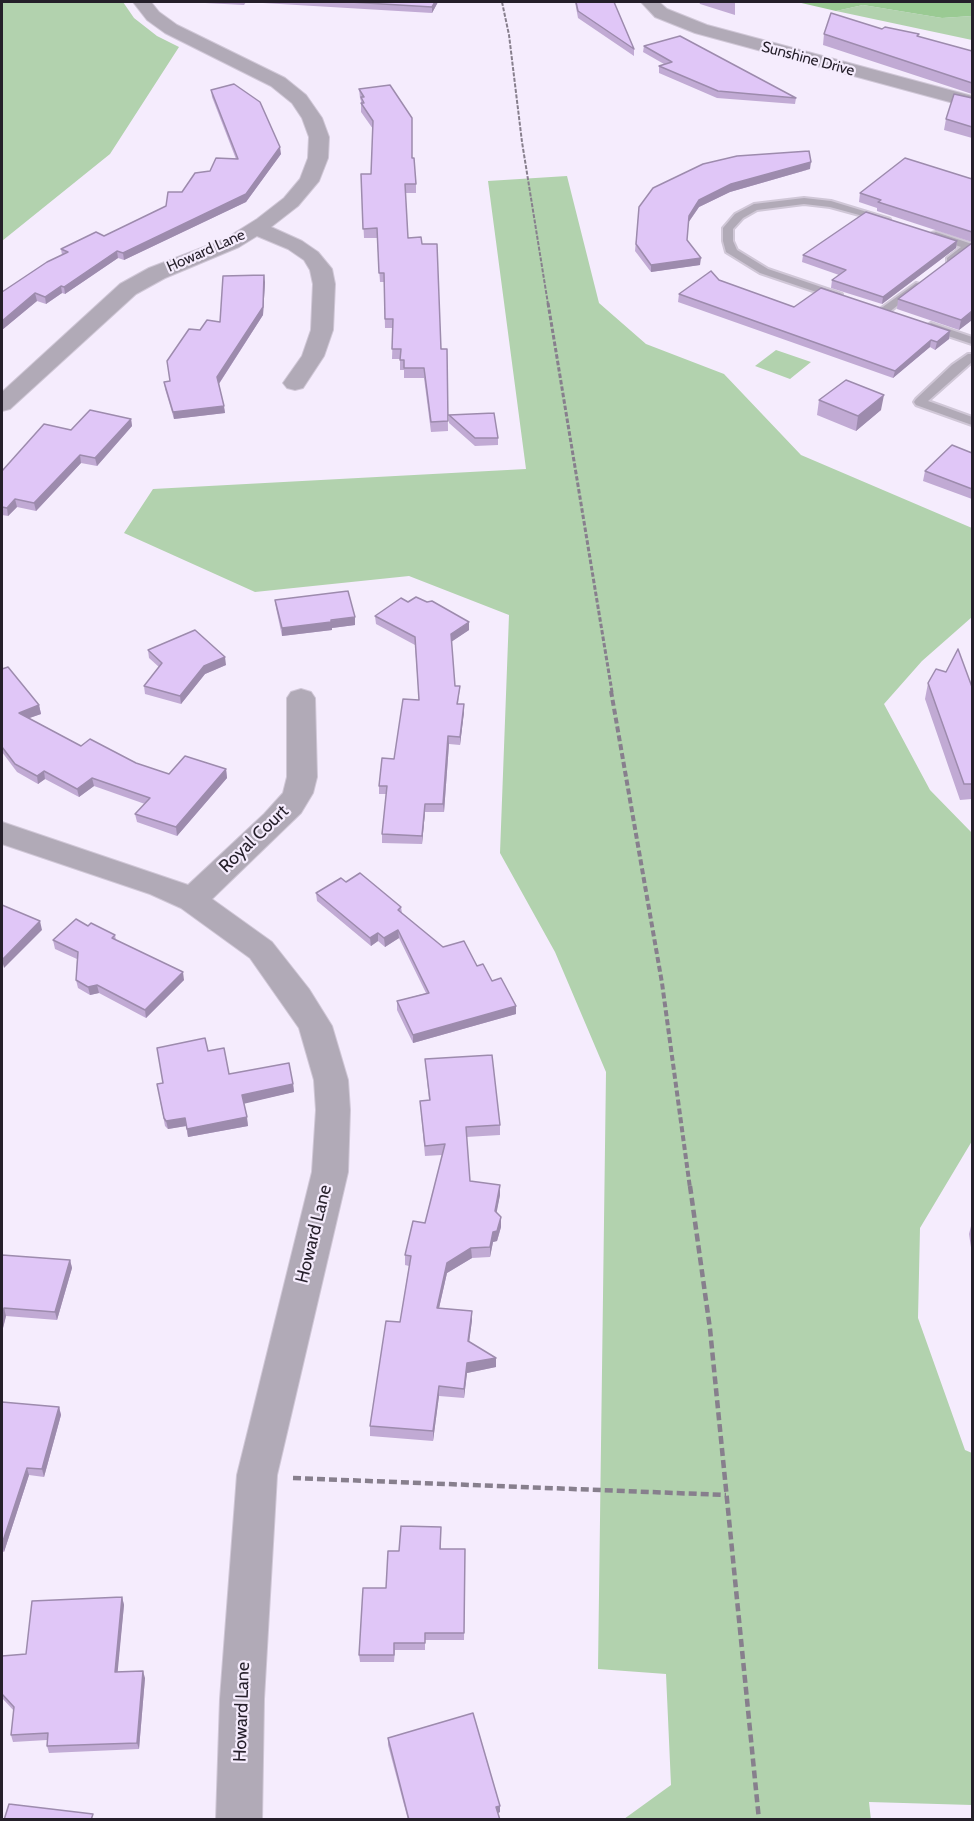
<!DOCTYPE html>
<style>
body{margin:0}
#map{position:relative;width:974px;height:1821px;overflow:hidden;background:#f5ecfd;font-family:Cabin,sans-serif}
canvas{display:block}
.frame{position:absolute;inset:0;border:3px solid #251f2a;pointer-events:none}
</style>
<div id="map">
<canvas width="974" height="1821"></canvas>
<div class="frame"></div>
</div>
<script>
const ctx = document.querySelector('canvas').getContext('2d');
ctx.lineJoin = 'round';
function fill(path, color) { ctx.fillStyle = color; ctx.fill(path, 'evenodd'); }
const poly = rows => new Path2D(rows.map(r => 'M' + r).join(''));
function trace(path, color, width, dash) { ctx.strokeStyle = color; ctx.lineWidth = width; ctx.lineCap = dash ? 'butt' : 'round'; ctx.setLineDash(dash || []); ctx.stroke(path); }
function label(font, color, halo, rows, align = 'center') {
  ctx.font = font + ' Cabin,sans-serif'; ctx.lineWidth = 4.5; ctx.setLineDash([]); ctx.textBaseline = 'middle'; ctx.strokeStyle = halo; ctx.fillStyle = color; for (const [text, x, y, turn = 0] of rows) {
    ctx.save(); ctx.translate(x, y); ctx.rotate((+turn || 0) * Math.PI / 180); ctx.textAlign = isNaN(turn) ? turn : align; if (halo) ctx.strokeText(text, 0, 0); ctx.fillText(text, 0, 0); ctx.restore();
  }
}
fill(poly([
 [2,2,123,2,134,18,157,36,179,47,110,154,2,241],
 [863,5,942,18,972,16,972,40,836,11],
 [567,176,599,303,646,344,724,374,801,455,972,528,972,617,922,661,884,704,930,790,972,833,972,1141,920,1228,918,1318,965,1450,972,1453,972,1805,869,1802,871,1820,624,1819,671,1785,666,1674,598,1669,606,1072,555,952,500,853,509,615,409,576,255,592,124,533,153,489,526,469,488,181],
 [776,350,811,362,790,379,755,366]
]), '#b2d2ae');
fill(poly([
 [797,2,972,2,972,16,942,18,863,5,836,11]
]), '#9aca93');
const service = poly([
 [804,198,831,201,890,219,885,222,830,207,804,204,757,210,743,218,733,229,733,241,737,250,768,269,842,294,842,298,834,298,760,273,726,252,723,241,723,228,735,214,754,204,804,198],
 [936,232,972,244,972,249,955,262,947,262,947,258,961,247,932,237,932,233,936,232],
 [916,283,920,284,920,288,888,313,880,313,880,309,916,283],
 [931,323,972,337,972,344,927,329,925,327,931,323],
 [968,354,972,354,972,362,928,401,972,417,972,425,916,405,914,402,916,399,952,365,968,354]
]);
const minor = poly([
 [133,2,151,2,159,12,177,25,285,78,306,95,322,118,329,137,328,158,319,181,298,206,271,227,302,241,318,252,332,269,335,284,333,330,324,356,303,388,295,390,287,388,283,383,302,356,311,330,313,284,310,270,304,260,288,249,257,236,239,247,165,278,136,294,10,409,2,411,2,392,120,284,149,268,225,239,257,219,284,198,300,179,308,158,309,137,302,118,292,103,271,86,165,33,147,20,133,2],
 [641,2,659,2,667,9,707,25,972,96,972,108,695,33,655,17,641,2],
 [301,689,311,692,315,698,317,777,313,793,301,813,212,899,272,942,309,989,332,1026,348,1080,350,1110,348,1172,277,1475,264,1699,262,1820,216,1820,220,1699,237,1475,312,1172,316,1110,314,1080,299,1028,250,958,181,908,150,894,2,844,2,822,188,885,264,814,283,793,287,777,287,698,291,692,301,689]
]);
trace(service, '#d0c7d7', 4);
trace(minor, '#d0c7d7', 2);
trace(poly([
 [502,2,509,35,522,142,548,304]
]), '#877f8d', 2, [4, 1.5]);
trace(poly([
 [548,303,612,692]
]), '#877f8d', 3, [4.5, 2]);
trace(poly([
 [611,691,662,983,690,1188]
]), '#877f8d', 4, [6, 3]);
trace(poly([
 [690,1186,710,1329,759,1820],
 [293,1478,726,1495]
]), '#877f8d', 4.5, [8, 4]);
fill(service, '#b1aab7');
fill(minor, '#b1aab7');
fill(poly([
 [205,2,438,2,432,13,246,2,244,5,205,3],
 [575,2,614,2,634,49,634,56,578,18],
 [699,2,735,2,735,15,700,4],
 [882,29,919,37,972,51,972,94,823,45,824,34],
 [644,46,796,98,795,104,717,98,659,73,659,66,664,64,643,52],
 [359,89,412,158,416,184,416,193,405,193,408,238,422,244,441,349,447,349,448,431,431,432,424,378,404,378,404,370,400,370,400,359,392,359,393,328,385,328,384,282,380,282,377,238,364,238,361,174,371,174,373,129,361,112,361,101,360,98],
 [211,90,281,154,246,202,124,260,118,258,65,294,62,293,46,304,37,301,2,330,62,255,61,249,104,236,166,206,182,192,210,171,236,159,212,97],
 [972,98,972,138,944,130,946,119],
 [810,169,730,192,699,207,688,223,687,240,700,265,651,272,635,251,639,207],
 [972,179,972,242,877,211,877,208,859,202,860,193],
 [957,241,956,248,882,304,831,288,832,280,839,275,802,262,803,255],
 [719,280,794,307,950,331,949,339,935,350,930,347,893,378,678,302,679,294],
 [265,282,263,315,219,384,225,413,174,419,165,389,164,382,170,381,167,361,200,330,220,322],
 [898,299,972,320,959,330,897,309],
 [819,400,881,410,856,431,817,415],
 [449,415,498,438,498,445,475,446,449,423],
 [131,419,132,426,97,466,81,463,36,511,17,507,8,516,2,515,2,471,71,430],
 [972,453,972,499,923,481,925,471],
 [275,600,355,617,355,625,332,628,332,630,282,636,276,608],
 [375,616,469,630,451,642,455,686,460,686,458,704,464,704,464,712,460,745,449,744,444,812,425,812,422,844,382,843,382,834,386,794,379,794,379,786,394,759,419,700,415,645,376,624],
 [148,650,226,665,205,674,181,704,145,694,144,686,159,667,149,658],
 [2,669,39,705,41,714,29,718,81,746,169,774,226,769,227,778,177,836,137,822,135,814,145,804,94,786,79,797,45,779,38,784,17,772,2,752],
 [928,683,972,687,972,799,960,800,925,699],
 [346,882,401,907,402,913,443,947,477,966,516,1006,516,1014,413,1043,397,1010,397,1001,426,993,399,938,385,947,378,941,371,946,317,901,316,893],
 [88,926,115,935,116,940,184,980,146,1018,99,993,90,995,78,988,76,980,77,959,55,949,53,940],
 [208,1051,229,1074,293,1084,294,1092,244,1103,248,1126,188,1137,186,1126,168,1129,165,1126,157,1084,163,1083],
 [425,1059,500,1125,500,1135,466,1137,470,1181,500,1195,496,1213,501,1227,497,1241,493,1242,490,1257,472,1258,447,1273,439,1308,472,1311,472,1320,469,1342,496,1358,496,1367,467,1373,464,1398,439,1396,433,1441,370,1436,370,1426,400,1322,409,1266,405,1265,405,1255,425,1223,442,1155,425,1156,420,1101,429,1100],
 [972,1222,972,1254,969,1234],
 [2,1255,70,1260,72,1268,57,1320,6,1316,2,1332],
 [2,1402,59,1407,61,1415,44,1477,29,1475,4,1552,2,1551],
 [441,1527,441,1549,465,1549,464,1640,425,1640,425,1650,395,1650,394,1662,360,1662,359,1655,386,1588,399,1551],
 [122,1597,124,1605,117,1672,145,1678,139,1749,49,1753,47,1746,47,1740,13,1742,11,1735,14,1711,2,1698,2,1656,26,1654],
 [388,1738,500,1806,500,1812,498,1813,500,1820,408,1820,388,1745]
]), '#c1aad4');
fill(poly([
 [435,2,438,2,432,13,432,7],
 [280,147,281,154,246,202,124,260,123,253],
 [811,162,810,169,730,192,699,207,688,223,689,216,699,200,731,184],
 [957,241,956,248,882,304,883,297],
 [117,251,118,258,65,294,64,287],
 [701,258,700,265,651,272,651,265],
 [264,275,265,282,263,315,218,385,217,377],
 [61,286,62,293,46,304,45,297],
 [35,293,37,301,2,330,2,321],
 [972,311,972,320,959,330,961,320],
 [950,331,949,339,935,350,937,342],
 [931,340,930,347,893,378,895,371],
 [884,395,881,410,856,431,858,416],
 [224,406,225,413,174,419,173,412],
 [131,419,132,426,97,466,95,458],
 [80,455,81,463,36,511,34,503],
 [15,499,17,507,8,516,7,508],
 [355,617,355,625,332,628,332,630,282,636,282,628],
 [469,622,469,630,451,642,451,634],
 [225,657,226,665,205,674,181,704,180,696,204,666],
 [464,704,464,712,460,745,460,737],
 [39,705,41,714,21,721,19,713],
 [448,736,449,744,444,812,443,804],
 [226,769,227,778,177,836,176,827],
 [44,771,45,779,38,784,37,776],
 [92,778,94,786,79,797,77,789],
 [425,804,425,812,422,844,422,836],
 [40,921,42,930,4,968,2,960],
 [398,930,399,938,385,947,384,938],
 [378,933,378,941,371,946,370,938],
 [183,972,184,980,146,1018,145,1010],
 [97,985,99,993,90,995,88,987],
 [516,1006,516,1014,413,1043,413,1035],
 [293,1084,294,1092,243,1104,242,1095],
 [247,1117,248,1126,188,1137,187,1129],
 [185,1118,186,1126,168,1129,166,1121],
 [500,1185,500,1195,495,1221,495,1211],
 [501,1217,501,1227,497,1241,493,1242,490,1257,490,1247,493,1232],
 [471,1248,472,1258,447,1273,437,1317,437,1308,447,1263],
 [70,1260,72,1268,57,1320,55,1312],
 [4,1308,6,1316,2,1332,2,1316],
 [472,1311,472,1320,468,1351,468,1341],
 [496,1358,496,1367,467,1373,464,1398,464,1389,467,1363],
 [439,1386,439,1396,433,1441,433,1431],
 [59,1407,61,1415,44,1477,42,1469],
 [27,1468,29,1475,4,1552,2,1544],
 [122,1597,124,1605,117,1679,115,1672],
 [143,1671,145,1678,139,1749,137,1743],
 [500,1806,500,1812,496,1814,496,1807]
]), '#9d8bad');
const building = poly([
 [350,2,435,2,432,7,350,2],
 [576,2,614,2,634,49,578,11,576,2],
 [831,13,882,29,885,27,919,34,917,36,972,51,972,83,824,34,831,13],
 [680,36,796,98,718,91,659,66,672,62,644,46,680,36],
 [234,84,260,102,280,147,246,194,123,253,117,251,64,287,61,286,45,297,35,293,2,321,2,292,47,262,68,252,61,249,96,232,104,236,166,206,168,192,182,192,195,173,210,171,216,158,238,159,211,90,234,84],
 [390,85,412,118,412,158,414,158,416,184,405,184,408,238,421,237,422,244,437,244,441,349,447,349,448,421,431,422,424,368,404,368,404,360,400,360,401,349,392,349,393,319,385,319,384,273,379,273,377,228,363,229,361,174,371,174,373,121,361,103,364,103,361,97,364,97,359,89,390,85],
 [954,94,972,98,972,127,946,119,954,94],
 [809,151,811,162,731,184,699,200,689,216,687,240,701,258,651,265,636,244,639,207,653,188,703,164,737,156,809,151],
 [905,158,972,179,972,232,878,202,881,200,860,193,905,158],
 [866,212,957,241,883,297,832,280,846,270,803,255,866,212],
 [972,243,972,311,961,320,898,299,972,243],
 [711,271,719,280,794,307,821,288,950,331,937,342,931,340,895,371,679,294,711,271],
 [264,275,263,307,217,377,224,406,173,412,164,382,170,381,167,361,189,329,200,330,207,320,220,322,223,276,264,275],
 [846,380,884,395,858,416,819,400,846,380],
 [90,410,131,419,95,458,80,455,34,503,15,499,7,508,2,507,2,471,44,424,71,430,90,410],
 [494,413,498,438,475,438,449,415,494,413],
 [952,445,972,453,972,489,925,471,952,445],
 [348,591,355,617,331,620,331,622,282,628,275,600,348,591],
 [416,597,427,602,432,601,469,622,451,634,455,686,460,686,457,704,464,704,460,737,448,736,443,804,425,804,422,836,382,834,387,786,379,786,382,758,394,759,403,699,419,700,415,637,375,616,401,598,408,602,416,597],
 [195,630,225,657,204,666,180,696,144,686,162,663,148,650,195,630],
 [958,649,972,687,972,784,964,784,928,683,936,669,946,672,958,649],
 [8,667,39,705,19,713,81,746,90,739,136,763,169,774,185,756,226,769,176,827,135,814,150,798,92,778,77,789,44,771,37,776,15,764,2,747,2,669,8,667],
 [360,873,401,907,398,910,443,947,464,941,477,966,483,964,492,981,501,978,516,1006,413,1035,397,1001,429,993,398,930,384,938,378,933,370,938,316,893,341,878,346,882,360,873],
 [2,905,40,921,2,960,2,905],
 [76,919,88,926,91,923,115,935,112,938,183,972,145,1010,97,985,88,987,76,980,78,952,53,940,76,919],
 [205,1038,208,1051,224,1048,229,1074,289,1063,293,1084,242,1095,247,1117,187,1129,185,1118,166,1121,164,1118,157,1084,163,1083,157,1048,205,1038],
 [492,1055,500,1125,466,1127,470,1181,500,1185,495,1211,501,1217,497,1231,493,1232,490,1247,471,1248,447,1263,437,1308,472,1311,468,1341,496,1358,467,1363,464,1389,439,1386,433,1431,370,1426,386,1321,400,1322,411,1256,405,1255,413,1221,425,1223,445,1144,425,1146,420,1101,430,1100,425,1059,492,1055],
 [2,1255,70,1260,55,1312,4,1308,2,1316,2,1255],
 [2,1402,59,1407,42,1469,27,1468,2,1544,2,1402],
 [401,1526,441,1527,440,1549,465,1549,464,1633,425,1633,425,1643,394,1643,394,1655,359,1655,363,1588,386,1588,388,1551,399,1551,401,1526],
 [122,1597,115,1672,143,1671,137,1743,47,1746,48,1733,11,1735,14,1707,2,1694,2,1656,26,1654,32,1601,122,1597],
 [473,1713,500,1806,496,1807,500,1820,409,1820,388,1738,473,1713],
 [9,1804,93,1814,91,1820,4,1820,9,1804]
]);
fill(building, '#e0c6f7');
trace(building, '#9d8bad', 1.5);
label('15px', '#251f2a', '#f5ecfd', [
 ["Sunshine Drive",808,59,15],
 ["Howard Lane",206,251,-24]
]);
label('18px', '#251f2a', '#f5ecfd', [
 ["Royal Court",254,839,-44],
 ["Howard Lane",314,1234,-76],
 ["Howard Lane",242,1712,-88]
]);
</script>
